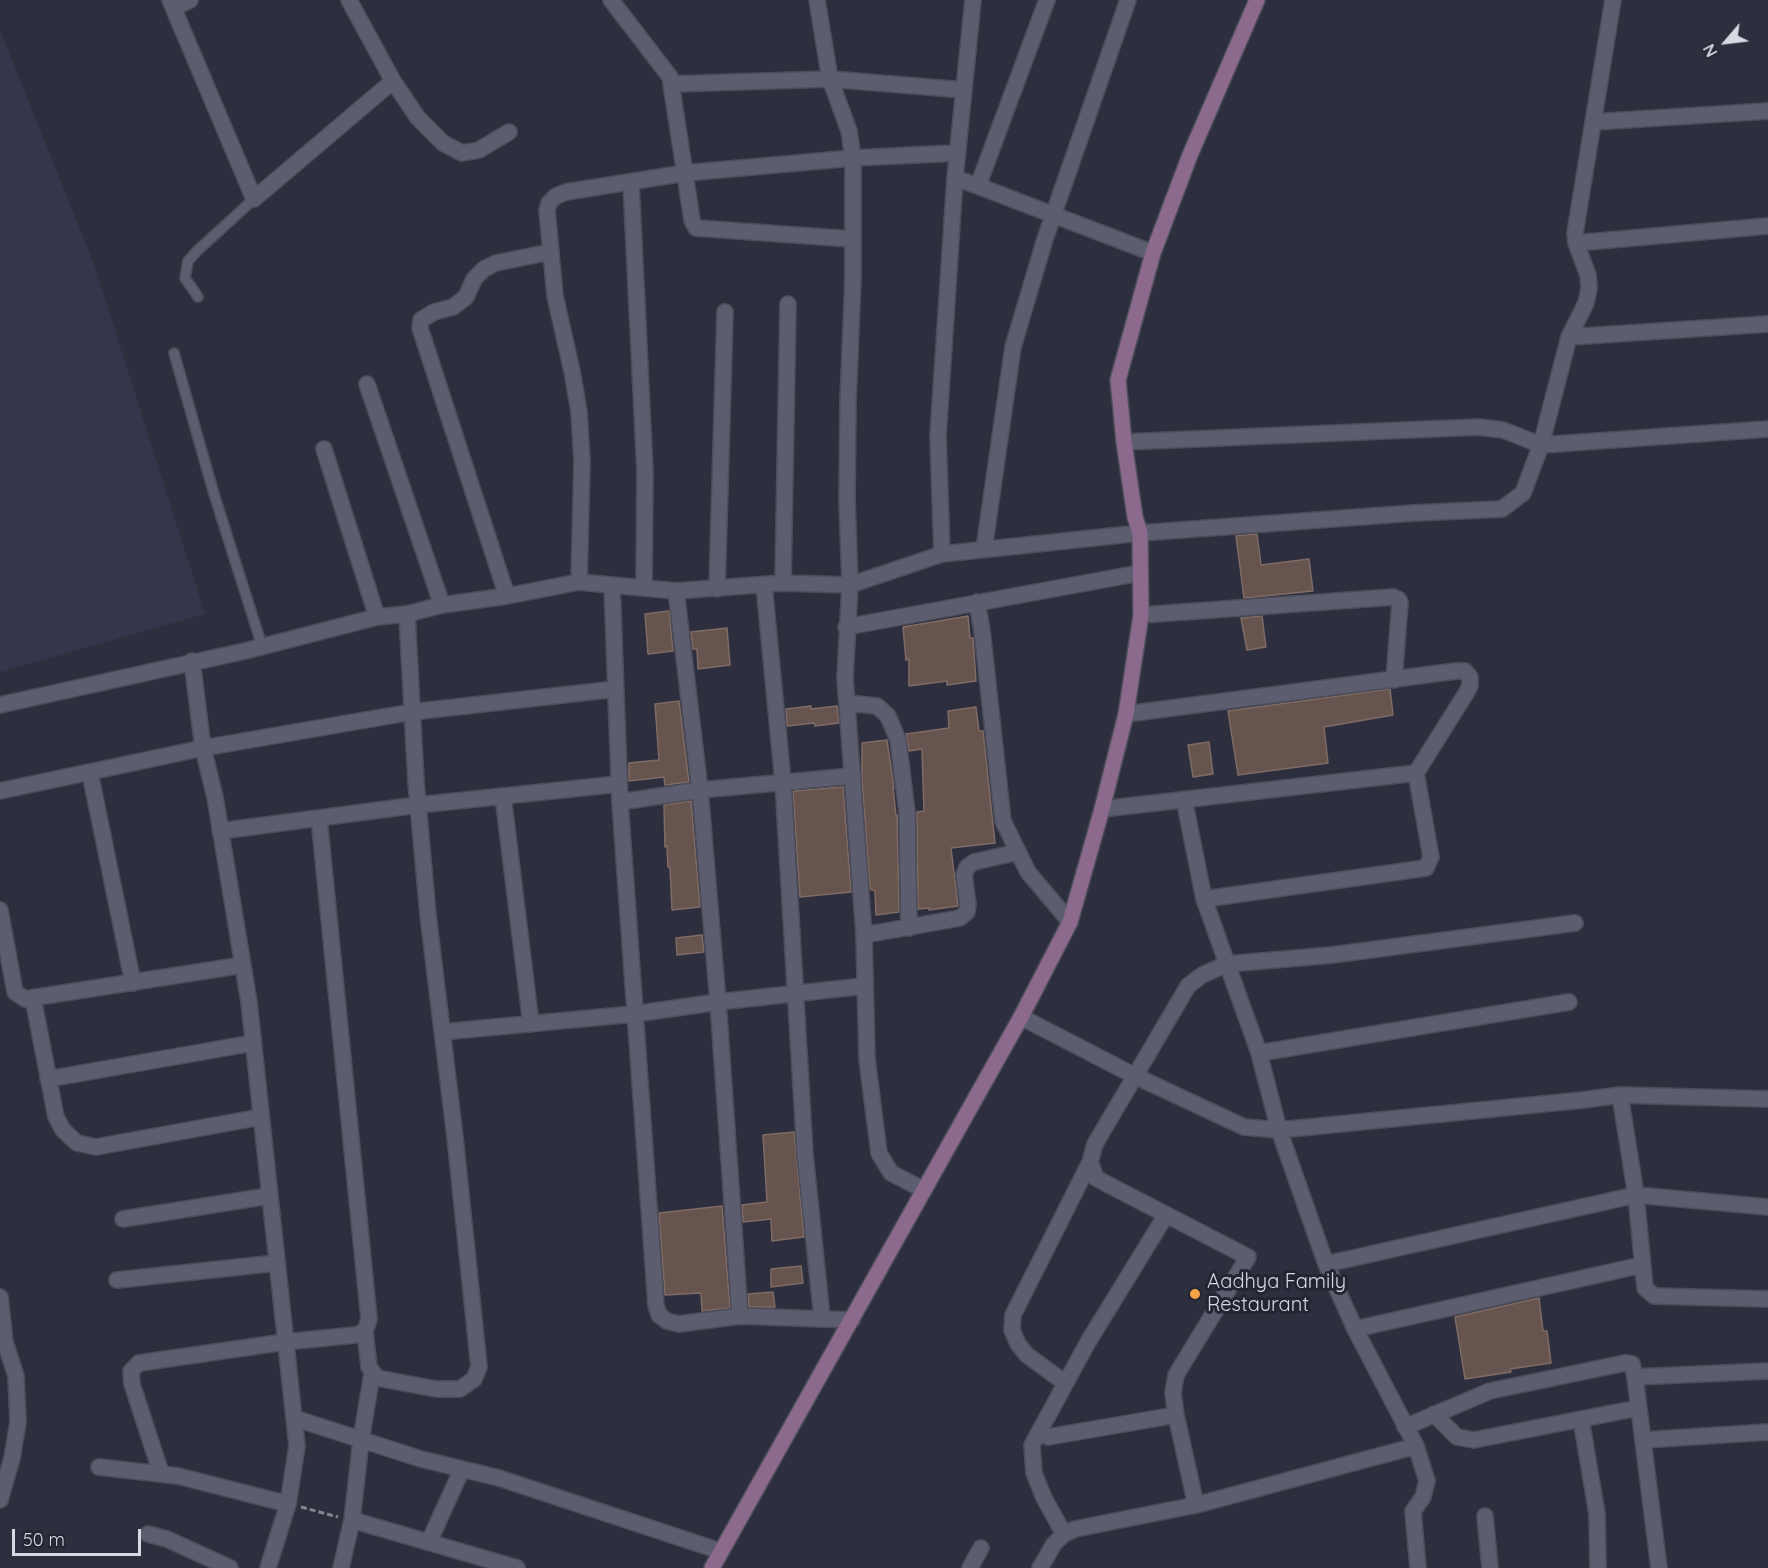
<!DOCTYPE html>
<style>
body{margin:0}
#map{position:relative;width:1768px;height:1568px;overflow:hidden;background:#2d2f3e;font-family:Quicksand,sans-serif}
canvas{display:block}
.north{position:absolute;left:1696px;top:12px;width:60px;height:60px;-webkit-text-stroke:4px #232533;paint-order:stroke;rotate:242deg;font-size:16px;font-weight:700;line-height:24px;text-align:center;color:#d8d9e3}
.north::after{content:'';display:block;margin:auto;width:21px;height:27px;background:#d8d9e3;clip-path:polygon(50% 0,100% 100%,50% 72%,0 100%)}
.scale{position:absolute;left:12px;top:1529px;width:129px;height:27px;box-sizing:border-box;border:3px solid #d8d9e3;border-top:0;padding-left:8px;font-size:18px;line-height:21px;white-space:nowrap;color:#d8d9e3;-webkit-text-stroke:4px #232533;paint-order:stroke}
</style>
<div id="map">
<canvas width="1768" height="1568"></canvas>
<div class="north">N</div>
<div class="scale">50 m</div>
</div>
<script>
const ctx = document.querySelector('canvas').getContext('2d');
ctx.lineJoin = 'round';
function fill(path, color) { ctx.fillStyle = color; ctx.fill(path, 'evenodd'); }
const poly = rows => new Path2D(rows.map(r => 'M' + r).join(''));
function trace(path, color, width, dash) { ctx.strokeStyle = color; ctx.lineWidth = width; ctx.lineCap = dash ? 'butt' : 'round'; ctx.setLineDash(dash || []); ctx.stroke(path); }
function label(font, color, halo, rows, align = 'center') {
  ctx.font = font + ' Quicksand,sans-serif'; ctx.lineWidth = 6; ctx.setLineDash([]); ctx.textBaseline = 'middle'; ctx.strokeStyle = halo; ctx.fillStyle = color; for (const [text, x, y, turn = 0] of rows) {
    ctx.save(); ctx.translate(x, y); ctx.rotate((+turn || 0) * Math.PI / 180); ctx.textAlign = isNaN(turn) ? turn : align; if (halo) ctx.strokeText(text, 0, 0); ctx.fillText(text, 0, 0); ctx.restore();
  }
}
fill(poly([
 [0,30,94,264,205,614,0,672]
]), '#34364b');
const building = poly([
 [1257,534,1261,565,1309,559,1313,591,1244,598,1236,536,1257,534],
 [669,611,673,651,648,654,645,614,669,611],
 [968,616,970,638,973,638,976,681,947,685,947,681,909,686,909,659,906,660,903,627,968,616],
 [1262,616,1266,647,1247,650,1241,618,1262,616],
 [727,628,730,665,698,669,697,649,693,649,691,632,727,628],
 [1390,689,1393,715,1324,727,1328,763,1238,775,1228,711,1390,689],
 [679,701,689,782,665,785,664,777,629,781,629,763,659,760,655,704,679,701],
 [811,706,811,709,837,706,839,723,815,726,814,723,787,726,786,709,811,706],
 [976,707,979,731,983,731,995,843,951,848,958,906,929,910,929,908,918,909,917,812,924,811,922,749,909,751,906,734,949,728,948,711,976,707],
 [887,740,894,788,893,788,896,815,897,815,899,912,876,915,875,891,870,889,862,780,862,743,887,740],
 [1209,742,1213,774,1193,777,1188,745,1209,742],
 [843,787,851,892,800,897,793,791,843,787],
 [691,801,700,907,672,910,670,867,668,867,667,846,665,847,664,805,691,801],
 [702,935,704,952,677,955,676,938,702,935],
 [794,1132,804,1237,772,1241,771,1219,743,1222,742,1205,767,1202,763,1135,794,1132],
 [722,1206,730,1308,702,1311,701,1293,665,1295,659,1213,722,1206],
 [801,1266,803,1283,771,1287,771,1269,801,1266],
 [773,1292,775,1307,749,1307,748,1294,773,1292],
 [1539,1298,1543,1331,1547,1331,1551,1363,1510,1369,1511,1372,1465,1379,1455,1317,1539,1298]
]);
fill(building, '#67544e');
trace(building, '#806c66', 1.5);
const lane = poly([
 [198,297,185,278,188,261,197,251,254,199],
 [174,353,214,494,262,646]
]);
const street = poly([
 [170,0,254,199,393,81],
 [349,0,393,81,418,118,443,143,462,153,479,150,509,132],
 [611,0,670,77,692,220,696,228,852,239],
 [817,0,830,79,849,131,853,158,853,278,848,402,847,500,850,585,845,678,864,935,867,1059,879,1153,891,1173,924,1190],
 [973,0,955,178,978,186],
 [1047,0,978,186,1153,253],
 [174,8,190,0],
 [672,84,830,79,964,90],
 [1593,122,1768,111],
 [955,178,938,436,942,554,1140,533,1414,513,1502,509,1523,493,1541,445,1569,337,1586,303,1589,288,1588,275,1576,243,1575,233,1613,0],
 [631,182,645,472,644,588],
 [1576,243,1768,226],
 [1569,337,1768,324],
 [367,384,442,605],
 [1124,442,1478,427,1503,430,1541,445,1768,429],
 [324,449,377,617],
 [984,549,1013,347,1045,239,1128,0],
 [579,582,582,461,579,412,572,371,555,296,547,210,549,203,556,196,566,192,685,173,853,158,956,153],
 [783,583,788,304],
 [612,585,620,802,656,1305,659,1315,667,1321,679,1324,740,1316,852,1320],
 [764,585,783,782,805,1154,822,1318],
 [717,589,725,312],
 [676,591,700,790,718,1002,740,1316],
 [507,596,420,328,421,320,434,312,453,307,466,297,474,279,484,269,496,263,550,252],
 [977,602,982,630,1003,821,1028,872,1070,922],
 [1141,615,1393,597,1398,599,1400,602,1394,680],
 [846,627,1140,573],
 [192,661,203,748,215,797,249,1002,297,1446,288,1504,268,1568],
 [847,703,877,706,888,716,898,740,907,812,909,928],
 [0,705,245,651,377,617,407,614,442,605,507,596,579,582,676,591,783,583,850,585,942,554],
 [1126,714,1456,671,1465,671,1470,677,1470,686,1465,695,1416,773,1431,857,1426,868,1204,899],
 [90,773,133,983],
 [0,791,203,748,412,712,616,689],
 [503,796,531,1024],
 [1184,799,1204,899,1259,1053,1279,1130,1326,1264,1355,1329,1416,1446,1427,1481,1423,1497,1413,1511,1418,1568],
 [620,802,700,790,853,776],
 [1102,809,1416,773],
 [220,831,418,805,619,784],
 [0,910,15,992,25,999,243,965],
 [864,935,960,918,967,912,968,904,964,875,967,867,974,862,1018,852],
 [33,998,56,1117,63,1130,77,1143,96,1147,261,1117],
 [1021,1017,1135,1076,1244,1127,1279,1130,1583,1100,1620,1095,1636,1195,1645,1288,1654,1296,1768,1299],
 [442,1032,634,1014,718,1002,864,986],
 [1259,1053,1569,1002],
 [48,1079,253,1043],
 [1620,1095,1768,1099],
 [123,1219,269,1196],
 [1326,1264,1636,1195,1768,1207],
 [117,1280,277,1263],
 [0,1297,5,1342,16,1376,18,1422,12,1458,0,1500],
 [1355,1329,1642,1265],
 [365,1332,369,1367,377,1378,436,1389,460,1389,474,1379,479,1367,455,1137,428,915,416,782,407,614],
 [1635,1377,1768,1371],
 [1065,1383,1027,1355,1018,1344,1012,1330,1013,1315,1090,1162],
 [1434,1414,1457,1437,1474,1440,1638,1408],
 [294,1418,421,1459,499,1478,720,1551],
 [1581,1419,1597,1514,1598,1568],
 [1405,1427,1490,1391,1625,1363,1632,1364,1635,1377,1659,1568],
 [1048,1437,1176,1415],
 [1643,1440,1768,1432],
 [99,1467,178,1476,288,1504],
 [161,1473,132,1384,131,1371,139,1363,285,1342,355,1335,365,1332,369,1319,319,818],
 [1196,1505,1176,1415,1173,1393,1176,1375,1248,1257,1105,1183,1096,1178,1090,1162,1095,1144,1188,986,1202,975,1227,964,1332,955,1575,923],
 [1485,1516,1490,1568],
 [352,1520,517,1568],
 [148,1534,167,1539,230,1568],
 [1064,1534,1044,1498,1034,1473,1032,1445,1088,1342,1166,1215],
 [429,1542,462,1469],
 [341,1568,352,1520,361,1440,372,1374],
 [970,1568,981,1548],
 [1040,1568,1054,1544,1064,1534,1075,1529,1196,1505,1416,1446]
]);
const secondary = poly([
 [712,1568,1021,1017,1070,922,1102,809,1126,714,1141,615,1140,533,1135,517,1124,442,1118,380,1153,253,1190,155,1257,0]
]);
trace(lane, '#4c4d59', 12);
trace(street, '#4c4d59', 18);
trace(secondary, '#4c4d59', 18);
trace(poly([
 [301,1507,338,1517]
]), '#858693', 3, [6, 3]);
trace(lane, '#5c5e6f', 9);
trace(street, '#5c5e6f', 15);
trace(secondary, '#8c6a8d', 15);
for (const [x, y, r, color] of [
 [1195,1294,6,"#f5a346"]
]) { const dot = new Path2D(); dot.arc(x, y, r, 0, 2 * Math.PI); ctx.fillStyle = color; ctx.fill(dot); trace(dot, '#232533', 2); }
label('20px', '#d8d9e3', '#232533', [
 ["Aadhya Family",1207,1282],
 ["Restaurant",1207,1305]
], 'left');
</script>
